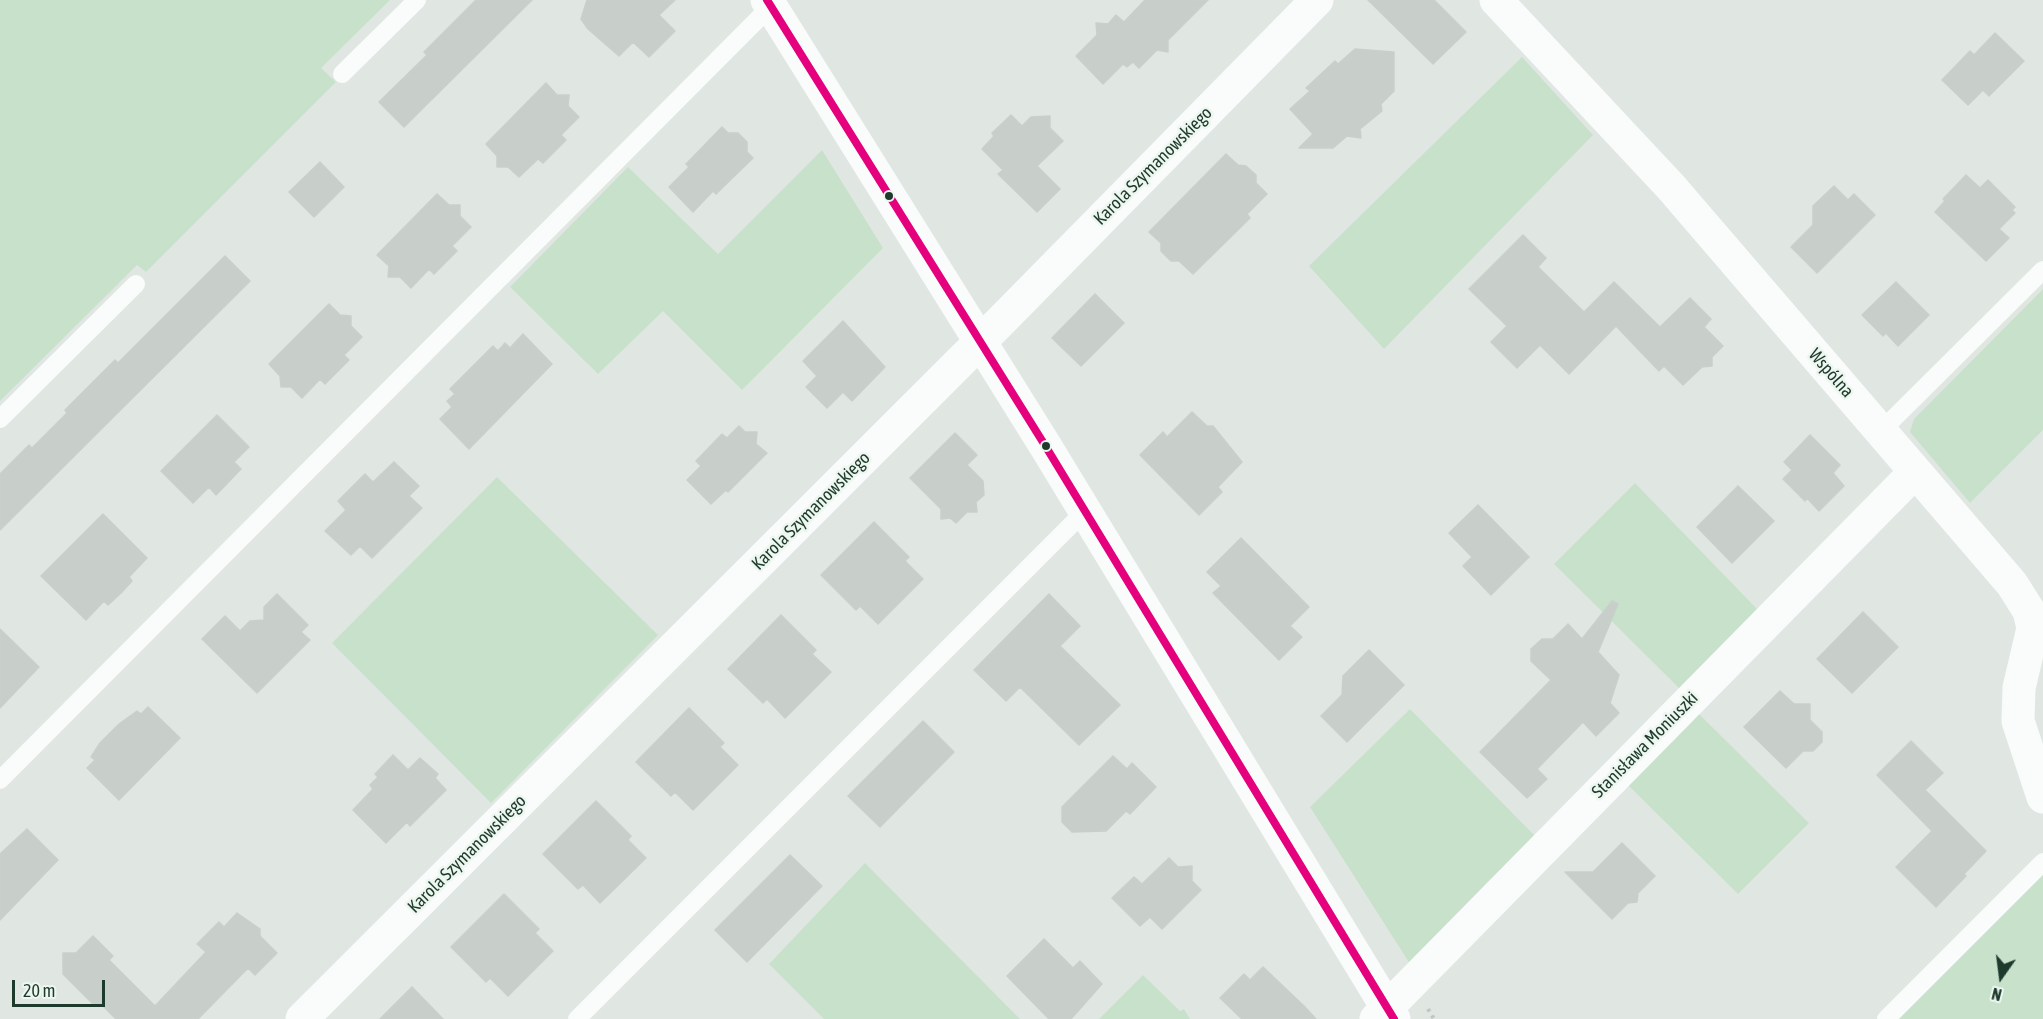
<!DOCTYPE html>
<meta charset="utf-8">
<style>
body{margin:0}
#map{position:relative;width:2043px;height:1019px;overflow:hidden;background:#e0e7e3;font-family:"Asap Condensed",sans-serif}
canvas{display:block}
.north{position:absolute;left:1971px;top:947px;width:60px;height:60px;-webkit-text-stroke:4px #edf7f0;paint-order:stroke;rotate:194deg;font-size:16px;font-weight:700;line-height:24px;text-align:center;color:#1e3a2d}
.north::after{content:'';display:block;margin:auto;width:21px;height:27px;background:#1e3a2d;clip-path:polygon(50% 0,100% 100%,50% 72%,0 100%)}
.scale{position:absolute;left:12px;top:980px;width:93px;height:27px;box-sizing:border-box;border:3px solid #1e3a2d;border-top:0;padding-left:8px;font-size:18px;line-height:21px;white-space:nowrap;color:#1e3a2d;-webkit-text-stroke:4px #edf7f0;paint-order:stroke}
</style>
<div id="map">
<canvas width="2043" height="1019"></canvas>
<div class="north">N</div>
<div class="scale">20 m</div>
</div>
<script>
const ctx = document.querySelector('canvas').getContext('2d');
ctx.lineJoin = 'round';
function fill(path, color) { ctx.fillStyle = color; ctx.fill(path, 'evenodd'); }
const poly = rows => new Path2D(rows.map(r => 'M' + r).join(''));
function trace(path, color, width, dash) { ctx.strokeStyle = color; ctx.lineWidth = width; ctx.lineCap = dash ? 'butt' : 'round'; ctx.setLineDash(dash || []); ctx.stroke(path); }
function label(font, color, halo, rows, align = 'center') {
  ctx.font = font + ' "Asap Condensed",sans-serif'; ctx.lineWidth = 5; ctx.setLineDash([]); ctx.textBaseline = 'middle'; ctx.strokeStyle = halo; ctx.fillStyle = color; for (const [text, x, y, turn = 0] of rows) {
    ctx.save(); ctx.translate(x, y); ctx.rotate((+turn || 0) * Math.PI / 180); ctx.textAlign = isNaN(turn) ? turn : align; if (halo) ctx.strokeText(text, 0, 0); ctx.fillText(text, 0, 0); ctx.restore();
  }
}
fill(poly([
 [0,0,390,0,321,68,336,82,146,272,137,265,0,401],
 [1522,57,1593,135,1384,349,1309,266],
 [822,150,883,248,742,390,663,311,598,374,510,287,628,167,718,254],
 [2043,289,2043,430,1970,503,1910,432,1914,419],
 [497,477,658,635,491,803,332,643],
 [1635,483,1759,611,1681,690,1554,564],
 [1410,709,1536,837,1410,964,1310,807],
 [1698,713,1809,823,1738,894,1627,784],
 [865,863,1020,1019,824,1019,769,964],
 [2043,875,2043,1019,1899,1019],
 [1143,975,1180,1011,1184,1009,1190,1019,1099,1019]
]), '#c8e1cb');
const building = poly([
 [476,0,532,0,404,127,379,102,427,55,424,52,476,0],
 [587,0,675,0,659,15,675,31,649,57,633,42,619,56,588,29,581,19,587,0],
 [1145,0,1208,0,1168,40,1168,52,1157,50,1139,68,1133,62,1127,67,1123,64,1103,84,1076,56,1097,35,1096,23,1108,24,1116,15,1124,22,1145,0],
 [1368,0,1434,0,1466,32,1433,64,1368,0],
 [1995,33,2024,61,1989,96,1983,90,1968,105,1942,80,1970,51,1974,55,1995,33],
 [1355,49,1394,52,1394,91,1381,104,1382,111,1360,129,1361,138,1347,136,1333,148,1299,148,1313,134,1290,109,1310,91,1306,88,1321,74,1335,61,1338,64,1355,49],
 [546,83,557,95,569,95,568,106,579,117,561,135,566,140,543,163,538,159,519,177,508,167,497,167,497,156,486,144,546,83],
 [1011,115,1022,126,1031,117,1050,116,1050,128,1063,141,1037,166,1060,189,1037,212,998,174,1003,170,982,149,994,136,992,133,1011,115],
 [722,127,728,133,738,133,747,142,747,152,753,158,716,194,713,191,693,212,669,187,689,167,686,164,722,127],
 [1226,154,1238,165,1246,166,1256,175,1256,183,1267,194,1247,214,1250,218,1193,274,1179,261,1171,261,1161,251,1161,243,1149,232,1226,154],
 [320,162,344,187,314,217,289,192,320,162],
 [1966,175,1980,188,1988,180,2015,207,2012,210,2015,213,1999,229,2009,238,1986,261,1935,212,1945,201,1943,199,1966,175],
 [1834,186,1848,200,1854,194,1875,215,1817,273,1791,247,1813,225,1813,206,1834,186],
 [437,194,449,205,460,205,460,216,471,227,452,246,457,251,434,274,429,269,411,288,400,277,388,277,389,266,377,255,437,194],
 [1523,235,1546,258,1538,267,1584,312,1614,282,1660,327,1690,298,1711,319,1704,327,1723,346,1712,357,1712,366,1702,367,1683,385,1664,366,1659,371,1616,326,1569,374,1540,345,1517,368,1491,342,1507,326,1469,289,1523,235],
 [225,256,250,281,0,530,0,474,29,445,32,448,67,413,65,410,115,360,118,363,225,256],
 [1896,282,1929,315,1898,346,1886,333,1883,336,1862,315,1896,282],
 [1095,294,1124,323,1081,366,1052,338,1095,294],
 [329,304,340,315,351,316,351,326,362,337,344,355,349,360,325,384,320,379,302,398,291,387,281,387,280,376,269,364,329,304],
 [843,321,885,367,852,401,843,392,827,408,806,387,817,376,803,361,843,321],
 [523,334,552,364,469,449,440,419,452,407,447,401,455,394,450,389,493,346,498,351,505,343,510,348,523,334],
 [1192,412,1207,426,1213,426,1242,462,1218,487,1222,492,1199,515,1140,455,1163,432,1167,437,1192,412],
 [217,415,249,447,234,462,241,469,216,495,209,487,193,503,161,471,217,415],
 [739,426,745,432,757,432,756,444,767,453,728,492,726,490,711,504,687,480,701,466,696,461,722,434,727,438,739,426],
 [955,433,977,455,967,465,983,481,984,495,976,502,977,512,967,512,956,523,950,518,941,519,941,509,910,478,955,433],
 [1810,435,1840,465,1833,473,1844,486,1819,511,1807,498,1805,501,1783,479,1792,470,1784,462,1810,435],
 [394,462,419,486,409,496,422,508,372,558,360,546,351,555,325,531,346,510,338,501,365,474,373,482,394,462],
 [1738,486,1774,521,1732,563,1697,527,1738,486],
 [1478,505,1529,557,1491,595,1463,566,1472,557,1449,533,1478,505],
 [103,514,147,558,129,577,132,581,121,593,108,605,104,601,86,620,41,576,103,514],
 [874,522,909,557,905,561,923,579,878,624,860,606,856,610,821,575,874,522],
 [1241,538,1309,607,1290,626,1302,637,1279,660,1213,593,1221,586,1207,572,1241,538],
 [277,594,308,625,301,632,310,640,257,693,202,639,225,616,240,631,250,621,264,620,264,607,277,594],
 [1049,594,1080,626,1060,646,1120,705,1079,745,1020,687,1006,701,974,670,1049,594],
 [1612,601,1618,604,1598,652,1619,675,1610,703,1619,713,1596,736,1583,722,1537,769,1547,779,1527,798,1480,752,1551,680,1531,661,1531,649,1542,639,1553,639,1568,624,1582,639,1612,601],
 [1863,612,1898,647,1852,693,1817,659,1863,612],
 [781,615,816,650,812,654,831,672,785,718,767,699,763,703,728,669,781,615],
 [0,629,39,667,0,708,0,629],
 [1369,650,1404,685,1347,742,1321,716,1342,695,1343,676,1369,650],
 [1780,691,1794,704,1810,704,1810,720,1822,732,1822,742,1813,751,1803,751,1786,768,1744,727,1780,691],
 [148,707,180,738,119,800,87,768,95,760,91,757,100,743,119,724,137,711,141,714,148,707],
 [689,708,724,743,720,747,738,765,693,810,675,792,671,796,636,762,689,708],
 [923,721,954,752,880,827,848,796,923,721],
 [1911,741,1943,773,1925,790,1986,851,1964,874,1966,876,1936,907,1896,867,1932,831,1877,775,1911,741],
 [393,755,408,770,420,758,438,774,435,778,446,790,410,826,407,822,386,843,353,810,373,789,370,785,378,777,375,774,393,755],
 [1113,756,1127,769,1132,763,1156,787,1130,814,1126,811,1106,831,1072,832,1062,822,1062,807,1113,756],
 [596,801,631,836,628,840,646,858,600,903,583,885,578,889,543,854,596,801],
 [27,829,58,860,0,920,0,854,27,829],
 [1622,843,1655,876,1638,893,1637,902,1628,903,1612,919,1565,872,1593,872,1622,843],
 [790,855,822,886,747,962,715,930,790,855],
 [1169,858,1178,867,1192,866,1192,881,1201,890,1162,929,1150,917,1140,926,1112,898,1134,877,1142,884,1169,858],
 [504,894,539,929,535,933,553,951,508,996,490,978,486,982,451,947,504,894],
 [237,913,260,929,260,936,277,953,255,975,248,968,198,1019,116,1019,99,1002,95,1006,63,974,63,953,76,953,93,936,113,956,109,960,155,1006,206,952,197,944,219,922,224,927,237,913],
 [1044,939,1073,968,1080,961,1102,984,1071,1019,1049,1019,1007,976,1044,939],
 [1263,967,1304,1006,1316,1019,1242,1019,1220,998,1244,974,1250,980,1263,967],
 [412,987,443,1019,380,1019,412,987]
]);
fill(building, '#c8ceca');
trace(building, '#c9d0cc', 1.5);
trace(poly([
 [1428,1009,1434,1019]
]), '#bfc7c3', 4, [3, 4.5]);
trace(poly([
 [342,74,417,0],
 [0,419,136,284],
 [1881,431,2043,270],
 [0,780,776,1],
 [577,1019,1085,511],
 [1886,1019,2043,862]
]), '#fafbfb', 18);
trace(poly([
 [767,0,1046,447,1394,1019],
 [1496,0,1671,187,2012,584,2029,611,2033,628,2019,688,2018,721,2043,797],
 [302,1019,1002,320,1317,0],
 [1376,1019,1915,472]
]), '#fafbfb', 33);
trace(poly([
 [767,0,1046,447,1394,1019]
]), '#e5007d', 8);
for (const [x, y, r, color] of [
 [889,196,5,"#1e3a2d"],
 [1046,446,5,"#1e3a2d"]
]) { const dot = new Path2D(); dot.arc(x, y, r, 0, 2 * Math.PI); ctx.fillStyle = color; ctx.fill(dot); trace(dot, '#edf7f0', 2); }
label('18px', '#1e3a2d', '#edf7f0', [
 ["Karola Szymanowskiego",1153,166,-45],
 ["Wspólna",1831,373,49],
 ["Karola Szymanowskiego",811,511,-45],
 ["Stanisława Moniuszki",1645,745,-45],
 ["Karola Szymanowskiego",467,854,-45]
]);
</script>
